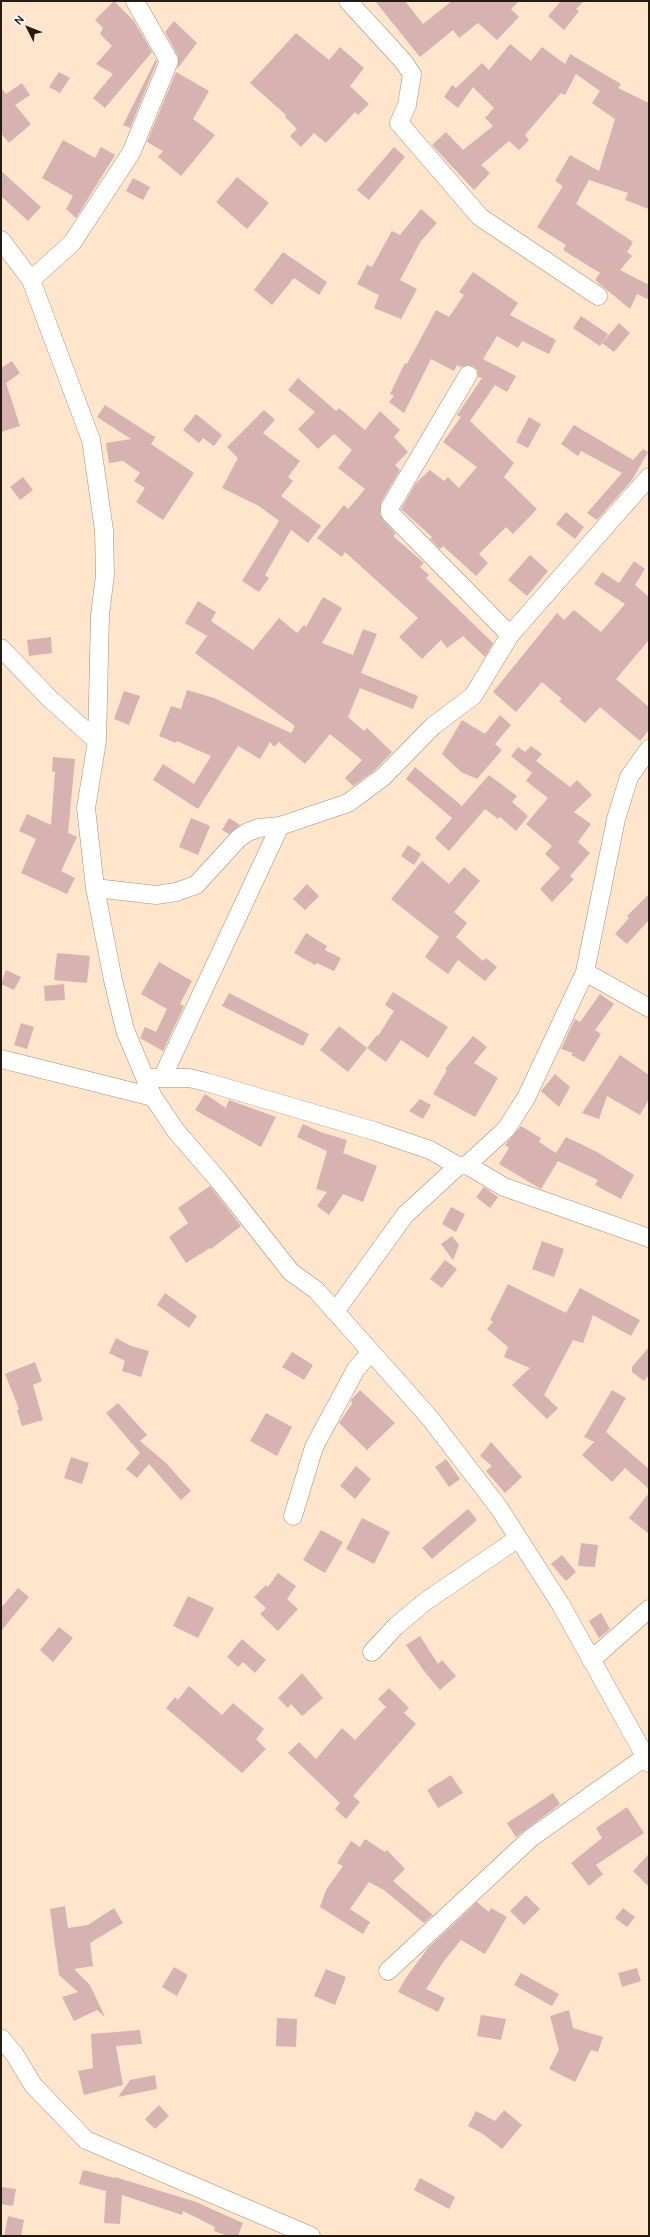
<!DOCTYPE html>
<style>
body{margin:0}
#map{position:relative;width:650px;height:2237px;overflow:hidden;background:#fee5cc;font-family:Ubuntu,sans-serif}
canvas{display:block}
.frame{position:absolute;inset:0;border:2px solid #241b12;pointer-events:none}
.north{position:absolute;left:8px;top:8px;width:40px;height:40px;-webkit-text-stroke:3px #fff;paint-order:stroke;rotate:312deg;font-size:11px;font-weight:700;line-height:16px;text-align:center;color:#241b12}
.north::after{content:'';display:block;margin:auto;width:14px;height:18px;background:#241b12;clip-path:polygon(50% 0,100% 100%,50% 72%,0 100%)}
</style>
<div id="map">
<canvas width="650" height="2237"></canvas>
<div class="frame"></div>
<div class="north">N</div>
</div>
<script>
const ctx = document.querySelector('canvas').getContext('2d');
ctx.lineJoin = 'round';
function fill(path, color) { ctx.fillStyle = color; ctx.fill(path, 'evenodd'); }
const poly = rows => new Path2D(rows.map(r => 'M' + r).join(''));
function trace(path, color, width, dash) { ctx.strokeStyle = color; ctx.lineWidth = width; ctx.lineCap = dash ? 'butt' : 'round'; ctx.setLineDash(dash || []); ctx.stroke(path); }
fill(poly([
 [114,1,134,21,152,52,105,108,93,98,113,74,96,64,112,46,100,34,103,28,95,20],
 [375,1,405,1,423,24,452,1,519,1,511,9,519,17,497,40,478,23,459,38,453,30,420,57],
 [561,1,584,1,576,9,579,11,564,30,548,16],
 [174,21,197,43,178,68,178,56,165,32],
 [296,33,329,60,340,47,364,68,350,86,369,104,358,115,355,112,326,143,314,133,301,147,290,136,297,129,285,117,286,115,250,83],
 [510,44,531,61,542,47,565,64,570,54,621,84,618,88,649,103,649,209,625,200,628,193,589,180,576,204,633,242,627,252,632,256,620,270,649,285,649,300,637,294,630,309,595,280,600,273,563,250,566,245,537,227,563,186,555,181,570,155,599,171,615,119,592,103,600,91,576,74,565,95,561,93,525,135,529,140,519,150,509,141,481,165,490,173,474,190,432,145,446,132,463,150,493,126,485,118,494,108,473,87,458,108,444,97,452,85,456,88,482,63,489,70],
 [156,59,157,62,130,128,123,125],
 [59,72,70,78,60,93,49,87],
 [176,72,209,91,193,119,215,135,181,176,158,157,163,151,147,142],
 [22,83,30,95,15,105,31,124,9,143,1,133,1,88,6,94],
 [63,140,95,158,101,147,115,155,76,218,66,209,73,196,42,178],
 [394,147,405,157,369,200,357,190],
 [1,171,41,207,28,221,1,196],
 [237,177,269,203,247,229,216,202],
 [133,178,150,187,143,200,126,191],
 [421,209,437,223,421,241,400,280,417,289,401,319,374,308,379,295,357,284,367,265,372,267,392,231,400,235],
 [283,252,327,282,319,295,294,278,272,305,254,290],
 [473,272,518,303,510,315,556,340,549,354,522,341,518,348,497,336,483,359,516,376,507,392,495,385,470,421,514,463,504,477,537,509,513,534,506,527,479,554,488,563,476,576,443,546,440,549,430,539,432,537,401,509,416,483,430,470,444,481,448,477,459,488,477,467,443,442,461,417,457,415,482,378,478,377,477,370,473,366,468,365,461,367,457,365,454,371,431,359,404,413,389,402,394,396,390,394,405,363,407,364,436,310,449,317,464,295,459,292],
 [581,316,608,334,600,346,573,328],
 [619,323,630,333,614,352,602,343],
 [12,361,20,373,6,383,20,426,1,432,1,368],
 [298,378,336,411,339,408,365,430,380,411,400,430,394,437,408,452,395,465,400,470,381,502,380,514,383,520,396,534,393,536,424,563,420,567,429,575,426,578,493,643,485,657,463,636,447,648,441,640,422,659,399,637,418,618,345,552,342,557,317,538,344,505,348,509,365,489,338,468,352,450,334,434,318,449,298,429,315,412,288,390],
 [105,405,153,436,156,436,151,444,194,473,163,520,136,502,145,488,134,481,140,473,123,461,109,463,106,443,131,439,97,417],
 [264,410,275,420,263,433,300,461,288,477,293,481,281,496,321,526,308,543,291,530,265,575,269,578,259,592,242,581,279,521,259,506,222,488,238,458,227,447],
 [196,414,222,435,214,446,203,438,199,443,183,430],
 [529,417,541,424,528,448,516,442],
 [574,425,633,460,643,449,648,452,632,480,597,520,587,513,622,473,581,451,578,456,561,444],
 [23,477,33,490,20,500,10,487],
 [566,512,584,527,575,539,556,524],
 [530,555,548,571,527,596,508,580],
 [634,561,645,569,635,585,649,597,649,640,616,679,649,707,649,730,640,741,600,707,585,723,559,701,562,699,542,682,516,712,493,692,557,613,564,620,574,610,601,632,625,604,594,584,602,572,619,583],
 [323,597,342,608,322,643,353,655,363,629,377,634,361,673,418,696,413,709,360,688,348,717,364,731,367,728,392,752,374,771,353,786,345,778,362,760,330,734,305,764,279,742,274,747,270,742,260,759,238,746,198,809,153,780,163,764,194,784,211,756,177,741,176,743,159,736,171,706,181,709,187,690,214,698,291,733,295,726,195,653,207,636,185,623,198,601,216,612,211,621,253,650,279,618,297,633,304,625,306,627],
 [51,637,52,653,29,656,27,640],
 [124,691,140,696,129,725,114,719],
 [500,715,511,725,495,744,502,750,477,779,461,772,442,754,462,720,485,734],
 [531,746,542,754,536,761,570,787,577,780,592,795,574,812,591,824,578,842,590,853,570,876,574,879,552,902,540,889,560,868,545,854,552,846,526,824,548,798,526,781,532,773,511,756,518,747,525,752],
 [53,757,75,759,68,833,77,837,61,871,75,878,67,894,21,873,36,839,19,831,27,814,51,825,55,772,52,771],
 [415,767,462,806,489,775,517,796,512,802,528,816,516,831,500,817,498,819,485,809,449,851,435,838,452,818,406,779],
 [191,818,210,826,198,855,179,847],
 [229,818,240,825,229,834,222,830],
 [408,845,421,854,414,865,401,856],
 [422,861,449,884,464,867,480,881,454,912,467,923,456,937,483,961,486,958,497,967,485,981,458,960,448,974,425,957,439,937,391,899],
 [307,884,319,896,305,910,293,899],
 [649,894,649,920,627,944,615,934,629,918,627,916],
 [306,933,327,946,325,950,341,958,334,971,317,963,315,965,294,953],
 [57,953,90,956,87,983,54,980],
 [159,962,192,981,180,1004,184,1006,163,1051,140,1038,145,1027,156,1032,167,1009,141,994],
 [6,970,21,977,14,990,1,984],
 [64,984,65,1000,45,1001,44,986],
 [393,992,448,1027,428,1058,401,1040,386,1062,367,1048,377,1035,378,1036,394,1011,385,1005],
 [229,993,309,1034,303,1046,222,1006],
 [600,994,614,1004,595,1030,601,1034,584,1062,571,1055,573,1053,561,1049,575,1019,580,1022],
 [21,1023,34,1027,27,1049,14,1045],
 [339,1026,367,1048,348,1072,320,1050],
 [473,1036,487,1047,474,1063,498,1078,475,1117,433,1094,447,1070,445,1069],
 [620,1055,649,1075,649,1099,640,1115,607,1096,599,1119,582,1113],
 [555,1074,570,1087,559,1107,541,1091],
 [205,1094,226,1108,229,1100,276,1117,261,1147,195,1110],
 [420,1099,431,1105,423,1119,409,1111],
 [303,1124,320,1132,347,1140,343,1153,377,1166,363,1202,343,1194,329,1215,317,1206,327,1192,316,1189,327,1151,297,1137],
 [521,1126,541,1138,539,1142,556,1153,566,1137,597,1152,634,1175,621,1199,595,1185,598,1180,558,1161,541,1189,499,1164,509,1148,505,1145],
 [210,1186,241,1226,211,1249,210,1248,186,1263,169,1237,188,1223,178,1208],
 [484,1187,498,1197,490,1208,476,1197],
 [451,1207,465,1214,456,1232,442,1224],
 [452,1236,459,1245,453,1260,441,1244],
 [542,1241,564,1249,554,1277,532,1269],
 [445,1260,457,1269,442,1288,430,1279],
 [508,1284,566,1313,580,1288,640,1320,631,1336,593,1315,583,1343,573,1340,544,1395,558,1408,547,1419,512,1385,530,1368,504,1357,508,1347,487,1329,493,1322,490,1320],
 [165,1293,197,1316,189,1328,157,1305],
 [116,1338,131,1346,149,1351,141,1377,122,1371,125,1361,109,1353],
 [649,1347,649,1375,644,1381,632,1372,632,1367],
 [292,1352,313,1365,304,1380,282,1367],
 [35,1362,42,1381,33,1385,43,1420,22,1426,17,1410,19,1409,5,1374],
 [360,1390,395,1423,367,1450,339,1423,352,1404,351,1400],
 [612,1390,626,1398,606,1432,649,1469,649,1489,625,1468,612,1482,582,1455,594,1442,584,1437],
 [118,1403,147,1435,140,1441,166,1463,191,1491,181,1500,149,1464,137,1478,126,1469,140,1453,106,1413],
 [266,1413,292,1427,277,1456,250,1441],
 [491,1442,522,1477,505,1493,486,1471,492,1466,480,1456],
 [71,1457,89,1463,82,1484,64,1478],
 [446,1459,460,1479,449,1487,435,1467],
 [356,1466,371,1479,355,1499,340,1486],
 [649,1493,649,1534,629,1518],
 [468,1509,477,1520,432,1559,422,1548],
 [362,1518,390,1532,374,1564,346,1549],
 [321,1530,343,1542,325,1573,303,1560],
 [581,1543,598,1545,595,1567,578,1566],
 [562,1555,576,1572,566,1581,551,1564],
 [278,1573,296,1586,287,1599,298,1609,278,1631,260,1614,266,1608,254,1597,266,1585,268,1587],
 [18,1588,29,1597,1,1631,1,1608],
 [188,1596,214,1608,198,1638,173,1626],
 [601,1613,610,1629,599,1638,589,1621],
 [59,1627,73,1638,53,1662,40,1650],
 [420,1636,438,1664,442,1660,456,1676,440,1690,424,1671,406,1645],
 [242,1639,266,1660,255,1673,243,1662,238,1667,227,1657],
 [302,1673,323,1698,302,1716,291,1704,288,1708,278,1698],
 [189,1686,222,1715,233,1703,264,1729,256,1739,266,1749,242,1773,166,1708,175,1697,178,1700],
 [389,1688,409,1708,404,1713,416,1724,353,1796,360,1802,346,1819,335,1809,340,1803,288,1753,299,1742,316,1759,342,1728,355,1740,386,1707,378,1699],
 [451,1775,463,1793,438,1808,427,1790],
 [553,1793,560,1804,516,1837,507,1823],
 [627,1807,644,1833,596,1865,603,1874,589,1886,571,1863,602,1838,596,1828],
 [365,1839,385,1852,387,1850,405,1869,393,1881,433,1915,424,1923,384,1890,369,1882,350,1909,370,1922,363,1934,320,1907,326,1890,343,1866,337,1863,351,1841,360,1847],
 [649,1854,649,1887,633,1871],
 [526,1895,540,1909,524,1925,510,1911],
 [477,1902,489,1912,491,1908,507,1917,485,1954,461,1940,444,1961,426,1989,445,1998,438,2012,398,1992,405,1979,428,1948],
 [65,1906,68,1928,88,1925,114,1908,123,1923,90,1943,93,1966,74,1969,90,1985,105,2017,97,2010,74,2021,62,1997,78,1992,59,1975,50,1909],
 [623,1908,635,1917,627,1927,615,1918],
 [174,1967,188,1975,177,1996,162,1987],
 [637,1968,641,1981,622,1987,618,1973],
 [326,1969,346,1977,335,2005,314,1996],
 [521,1973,559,1994,552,2006,514,1985],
 [569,2010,573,2028,603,2037,598,2052,591,2050,575,2082,549,2069,559,2050,550,2016],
 [481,2015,506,2019,501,2040,477,2036],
 [277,2018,297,2019,296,2047,276,2046],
 [140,2030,142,2044,116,2046,123,2085,84,2095,78,2071,93,2068,91,2034],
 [155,2075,157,2089,118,2097,130,2080],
 [159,2105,169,2116,155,2129,145,2119],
 [504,2110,522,2125,502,2149,483,2134,468,2126,476,2111,495,2121],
 [83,2170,115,2178,115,2177,196,2202,243,2223,238,2236,228,2236,214,2231,215,2227,183,2211,182,2215,122,2195,120,2224,104,2223,106,2191,79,2184],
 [420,2178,455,2197,449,2209,414,2190],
 [1,2187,16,2189,13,2206,1,2204],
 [8,2216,24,2220,21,2236,4,2236]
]), '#d6b2b0');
const minor = poly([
 [348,1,403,61,412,74,407,105,399,123,480,217,598,296],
 [1,240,31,280,91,440,104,530,105,575,100,615,97,741,86,808,95,888,113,980,125,1030,153,1097,176,1131,220,1182,291,1272,316,1290,429,1417,499,1508,561,1605,649,1763],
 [31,280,72,243,131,153,169,61,135,1],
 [468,375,390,507,390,513,510,635],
 [1,648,50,699,97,741],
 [95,888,156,895,176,892,196,885,239,838,248,832,259,828,280,826,348,803,383,777,433,726,473,696,510,635,649,477],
 [585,972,649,1008],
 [1,1059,153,1097],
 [163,1076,280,826],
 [146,1078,189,1078,206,1082,374,1131,430,1150,458,1166],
 [467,1165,506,1129,526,1098,585,972,616,819,629,777,649,749],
 [335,1312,405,1215,458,1166,467,1165,504,1187,649,1238],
 [293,1516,314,1447,356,1369,371,1352],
 [372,1652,396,1626,426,1601,517,1539],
 [591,1660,649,1609],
 [388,1971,531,1838,645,1757],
 [1,2038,15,2055,33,2085,86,2140,311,2236]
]);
trace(minor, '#a58d77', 19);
trace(minor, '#fff', 18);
</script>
